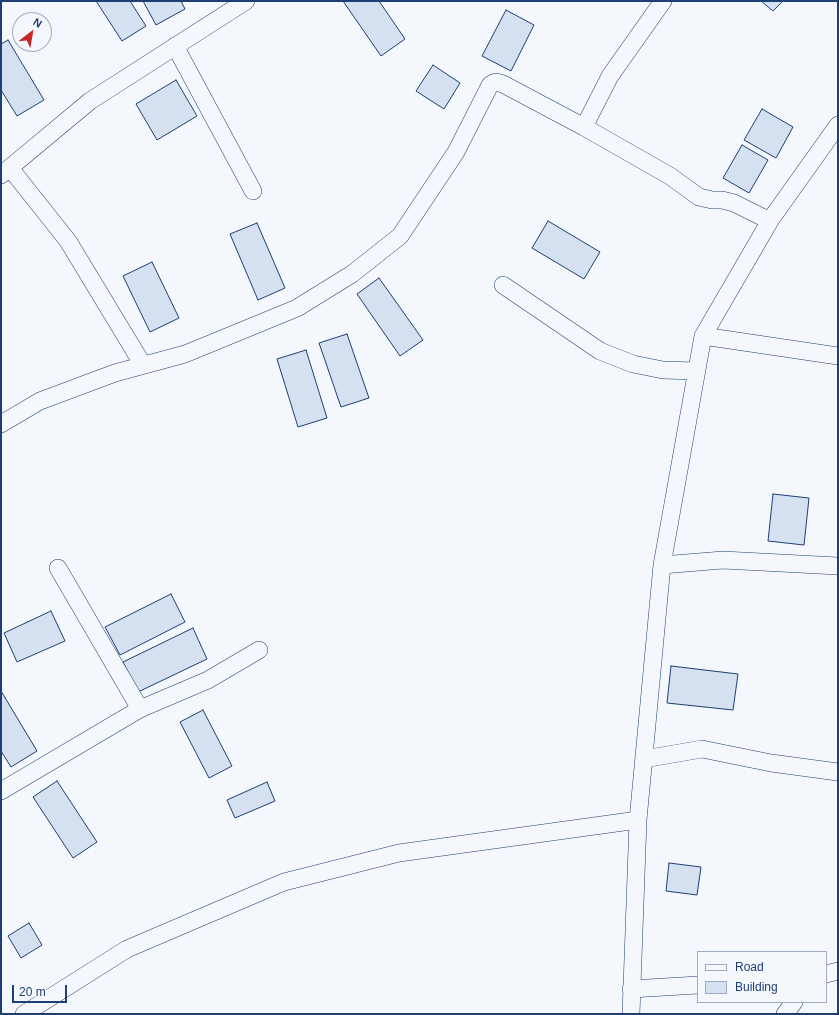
<!DOCTYPE html>
<style>
body{margin:0}
#map{position:relative;width:839px;height:1015px;overflow:hidden;background:#f4f7fb;font-family:Helvetica,sans-serif}
canvas{display:block}
.frame{position:absolute;inset:0;border:2px solid #1d3f73;pointer-events:none}
.legend{position:absolute;left:697px;top:951px;width:130px;height:52px;box-sizing:border-box;background:#f4f7fb;border:1px solid #9eadc5;margin:0;padding:5px 7px;list-style:none;font-size:12px;color:#1d3f73}
.legend li{display:flex;align-items:center;gap:8px;height:20px}
.legend b{width:20px;border:1px solid #9eadc5}
.north{position:absolute;left:12px;top:12px;width:40px;height:40px;box-sizing:border-box;background:#f4f7fb;border:1px solid #9eadc5;border-radius:50%;rotate:31deg;font-size:11px;font-weight:700;line-height:16px;text-align:center;color:#1d3f73}
.north::after{content:'';display:block;margin:auto;width:14px;height:18px;background:#c62828;clip-path:polygon(50% 0,100% 100%,50% 72%,0 100%)}
.scale{position:absolute;left:12px;top:985px;width:55px;height:18px;box-sizing:border-box;border:2px solid #1d3f73;border-top:0;padding-left:5px;font-size:12px;line-height:14px;white-space:nowrap;color:#1d3f73;-webkit-text-stroke:3px #f4f7fb;paint-order:stroke}
</style>
<div id="map">
<canvas width="839" height="1015"></canvas>
<div class="frame"></div>
<ul class="legend">
<li><b style="height:5px;background:#f4f7fb"></b>Road</li>
<li><b style="height:11px;background:#d5e0f0"></b>Building</li>
</ul>
<div class="north">N</div>
<div class="scale">20 m</div>
</div>
<script>
const ctx = document.querySelector('canvas').getContext('2d');
ctx.lineJoin = 'round';
function fill(path, color) { ctx.fillStyle = color; ctx.fill(path, 'evenodd'); }
const poly = rows => new Path2D(rows.map(r => 'M' + r).join(''));
function trace(path, color, width, dash) { ctx.strokeStyle = color; ctx.lineWidth = width; ctx.lineCap = dash ? 'butt' : 'round'; ctx.setLineDash(dash || []); ctx.stroke(path); }
const building = poly([
 [96,1,130,1,146,26,122,41,96,1],
 [143,1,181,1,185,9,156,25,143,1],
 [343,1,379,1,405,39,381,56,343,1],
 [761,1,783,1,773,11,761,1],
 [506,10,534,25,511,71,482,56,506,10],
 [8,40,44,100,17,116,1,90,1,44,8,40],
 [433,65,460,83,444,109,416,91,433,65],
 [176,80,197,116,157,140,136,104,176,80],
 [762,109,793,127,776,158,744,140,762,109],
 [742,145,768,160,749,193,723,178,742,145],
 [548,221,600,252,584,279,532,248,548,221],
 [257,223,285,288,258,300,230,234,257,223],
 [152,262,179,318,150,332,123,276,152,262],
 [379,278,423,340,400,356,357,294,379,278],
 [347,334,369,398,341,407,319,343,347,334],
 [306,350,327,418,298,427,277,359,306,350],
 [773,494,809,498,804,545,768,541,773,494],
 [171,594,185,622,120,655,105,627,171,594],
 [51,611,65,641,17,662,4,633,51,611],
 [193,628,207,659,138,692,123,662,193,628],
 [671,666,738,674,733,710,667,703,671,666],
 [1,691,37,751,11,767,1,751,1,691],
 [203,710,232,766,209,778,180,722,203,710],
 [57,781,97,842,73,858,33,797,57,781],
 [267,782,275,801,235,818,227,800,267,782],
 [669,863,701,867,697,895,666,891,669,863],
 [29,923,42,945,21,958,8,936,29,923]
]);
fill(building, '#d5e0f0');
trace(building, '#1d3f73', 1);
const minor = poly([
 [175,46,253,191],
 [584,127,610,76,663,1],
 [10,168,68,241,143,365],
 [1,175,90,101,246,1],
 [503,285,600,351,633,364,663,370,696,371],
 [703,336,838,356],
 [1,424,40,401,115,373,185,354,297,308,352,274,400,236,456,152,490,85,493,83,496,82,503,84,584,127,670,176,699,197,712,200,722,200,734,203,770,221],
 [662,565,723,560,838,566],
 [58,568,140,709],
 [644,759,702,749,771,763,838,772],
 [1,791,140,709,208,680,259,650],
 [826,974,838,971],
 [631,989,698,985],
 [24,1014,127,949,284,882,399,853,638,820],
 [631,1014,638,820,662,565,703,336,771,219,838,125],
 [785,1014,794,1002]
]);
trace(minor, '#1d3f73', 18);
trace(minor, '#f4f7fb', 17);
</script>
